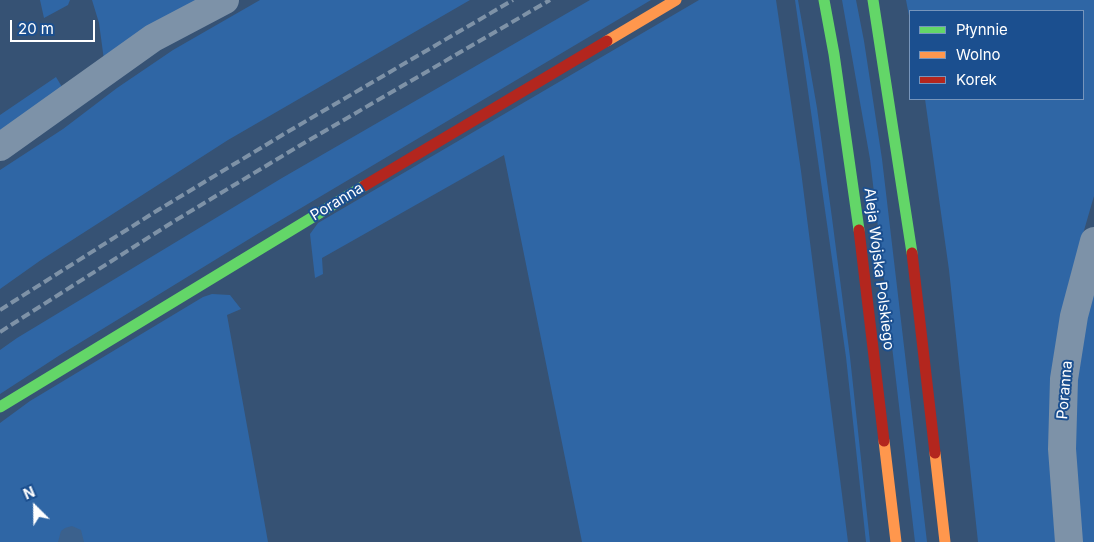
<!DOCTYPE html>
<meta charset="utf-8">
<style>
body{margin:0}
#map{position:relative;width:1094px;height:542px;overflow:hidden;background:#365274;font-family:Inter,sans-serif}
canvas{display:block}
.legend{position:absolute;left:909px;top:10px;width:175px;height:90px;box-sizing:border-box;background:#1b4f8f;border:1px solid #7695bc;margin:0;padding:6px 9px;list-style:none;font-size:15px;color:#fff}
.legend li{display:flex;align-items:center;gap:10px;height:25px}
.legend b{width:25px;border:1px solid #7695bc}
.north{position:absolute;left:10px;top:482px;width:50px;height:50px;-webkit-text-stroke:4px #1b4f8f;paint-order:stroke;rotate:337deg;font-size:14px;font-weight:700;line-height:20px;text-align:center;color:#fff}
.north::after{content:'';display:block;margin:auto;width:18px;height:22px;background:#fff;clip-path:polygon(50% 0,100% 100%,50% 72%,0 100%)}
.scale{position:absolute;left:10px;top:20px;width:85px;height:22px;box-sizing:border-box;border:2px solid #fff;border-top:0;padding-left:6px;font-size:15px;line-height:18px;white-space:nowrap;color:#fff;-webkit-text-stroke:4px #1b4f8f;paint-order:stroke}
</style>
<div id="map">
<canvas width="1094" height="542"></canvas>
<ul class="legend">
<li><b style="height:6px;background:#63d668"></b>Płynnie</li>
<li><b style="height:6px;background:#ff974d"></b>Wolno</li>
<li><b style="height:6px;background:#b3261e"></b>Korek</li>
</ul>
<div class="north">N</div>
<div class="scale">20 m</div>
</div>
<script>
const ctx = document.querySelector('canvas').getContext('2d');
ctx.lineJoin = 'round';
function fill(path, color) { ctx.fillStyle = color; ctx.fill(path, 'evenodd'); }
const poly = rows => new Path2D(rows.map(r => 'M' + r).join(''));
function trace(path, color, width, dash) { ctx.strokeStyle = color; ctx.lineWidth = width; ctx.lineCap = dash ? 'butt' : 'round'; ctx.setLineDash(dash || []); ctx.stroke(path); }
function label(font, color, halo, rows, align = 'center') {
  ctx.font = font + ' Inter,sans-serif'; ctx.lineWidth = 4; ctx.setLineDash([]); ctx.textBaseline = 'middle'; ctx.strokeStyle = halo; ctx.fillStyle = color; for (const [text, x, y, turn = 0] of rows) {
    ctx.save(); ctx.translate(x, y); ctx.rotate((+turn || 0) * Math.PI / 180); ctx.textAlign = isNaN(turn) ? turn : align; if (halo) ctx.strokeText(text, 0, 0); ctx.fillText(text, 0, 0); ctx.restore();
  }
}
fill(poly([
 [40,0,70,0,68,5,44,18],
 [92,0,200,0,104,60,99,23],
 [260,0,470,0,228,140,41,260,0,289,0,170,63,129,117,88,173,50],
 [590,0,651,0,259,233,60,355,0,394,0,350,17,338,282,178],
 [699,0,776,0,801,171,848,542,582,542,504,155,322,258,323,274,315,278,310,234,318,223],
 [795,0,798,0,817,108,832,218,850,357,870,542,866,542,846,357],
 [842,0,856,0,864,41,882,159,927,542,915,542,870,159],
 [906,0,1094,0,1094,196,1069,282,1049,439,1053,512,1056,542,978,542,949,270,925,99,1083,99,1083,11,910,11,910,21],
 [56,77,65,92,0,136,0,115],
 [1094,287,1094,542,1080,542,1072,471,1075,396,1084,327],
 [212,294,230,295,241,309,227,315,268,542,0,542,0,423,30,401,203,297]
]), '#2f66a5');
fill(poly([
 [72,526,81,530,84,542,58,542,61,531,65,528]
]), '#3b618d');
trace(poly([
 [0,147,153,38,225,0],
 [1069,542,1062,449,1064,379,1074,316,1094,241]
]), '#7d92a8', 28);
trace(poly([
 [824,0,834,54,859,230],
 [873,0,912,253],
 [0,407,364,186]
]), '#63d668', 11);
trace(poly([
 [607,41,676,0],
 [884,441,896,542],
 [935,453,945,542]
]), '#ff974d', 11);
trace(poly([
 [364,186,607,41],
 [859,230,884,441],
 [912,253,935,453]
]), '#b3261e', 11);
trace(poly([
 [0,310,158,210,289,131,513,0],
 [0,332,176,220,299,146,550,0]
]), '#7e92a7', 4, [9, 4]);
label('15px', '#fff', '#1b4f8f', [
 ["Poranna",337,202,-31],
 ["Aleja Wojska Polskiego",879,269,83],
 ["Poranna",1065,390,-85]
]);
</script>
